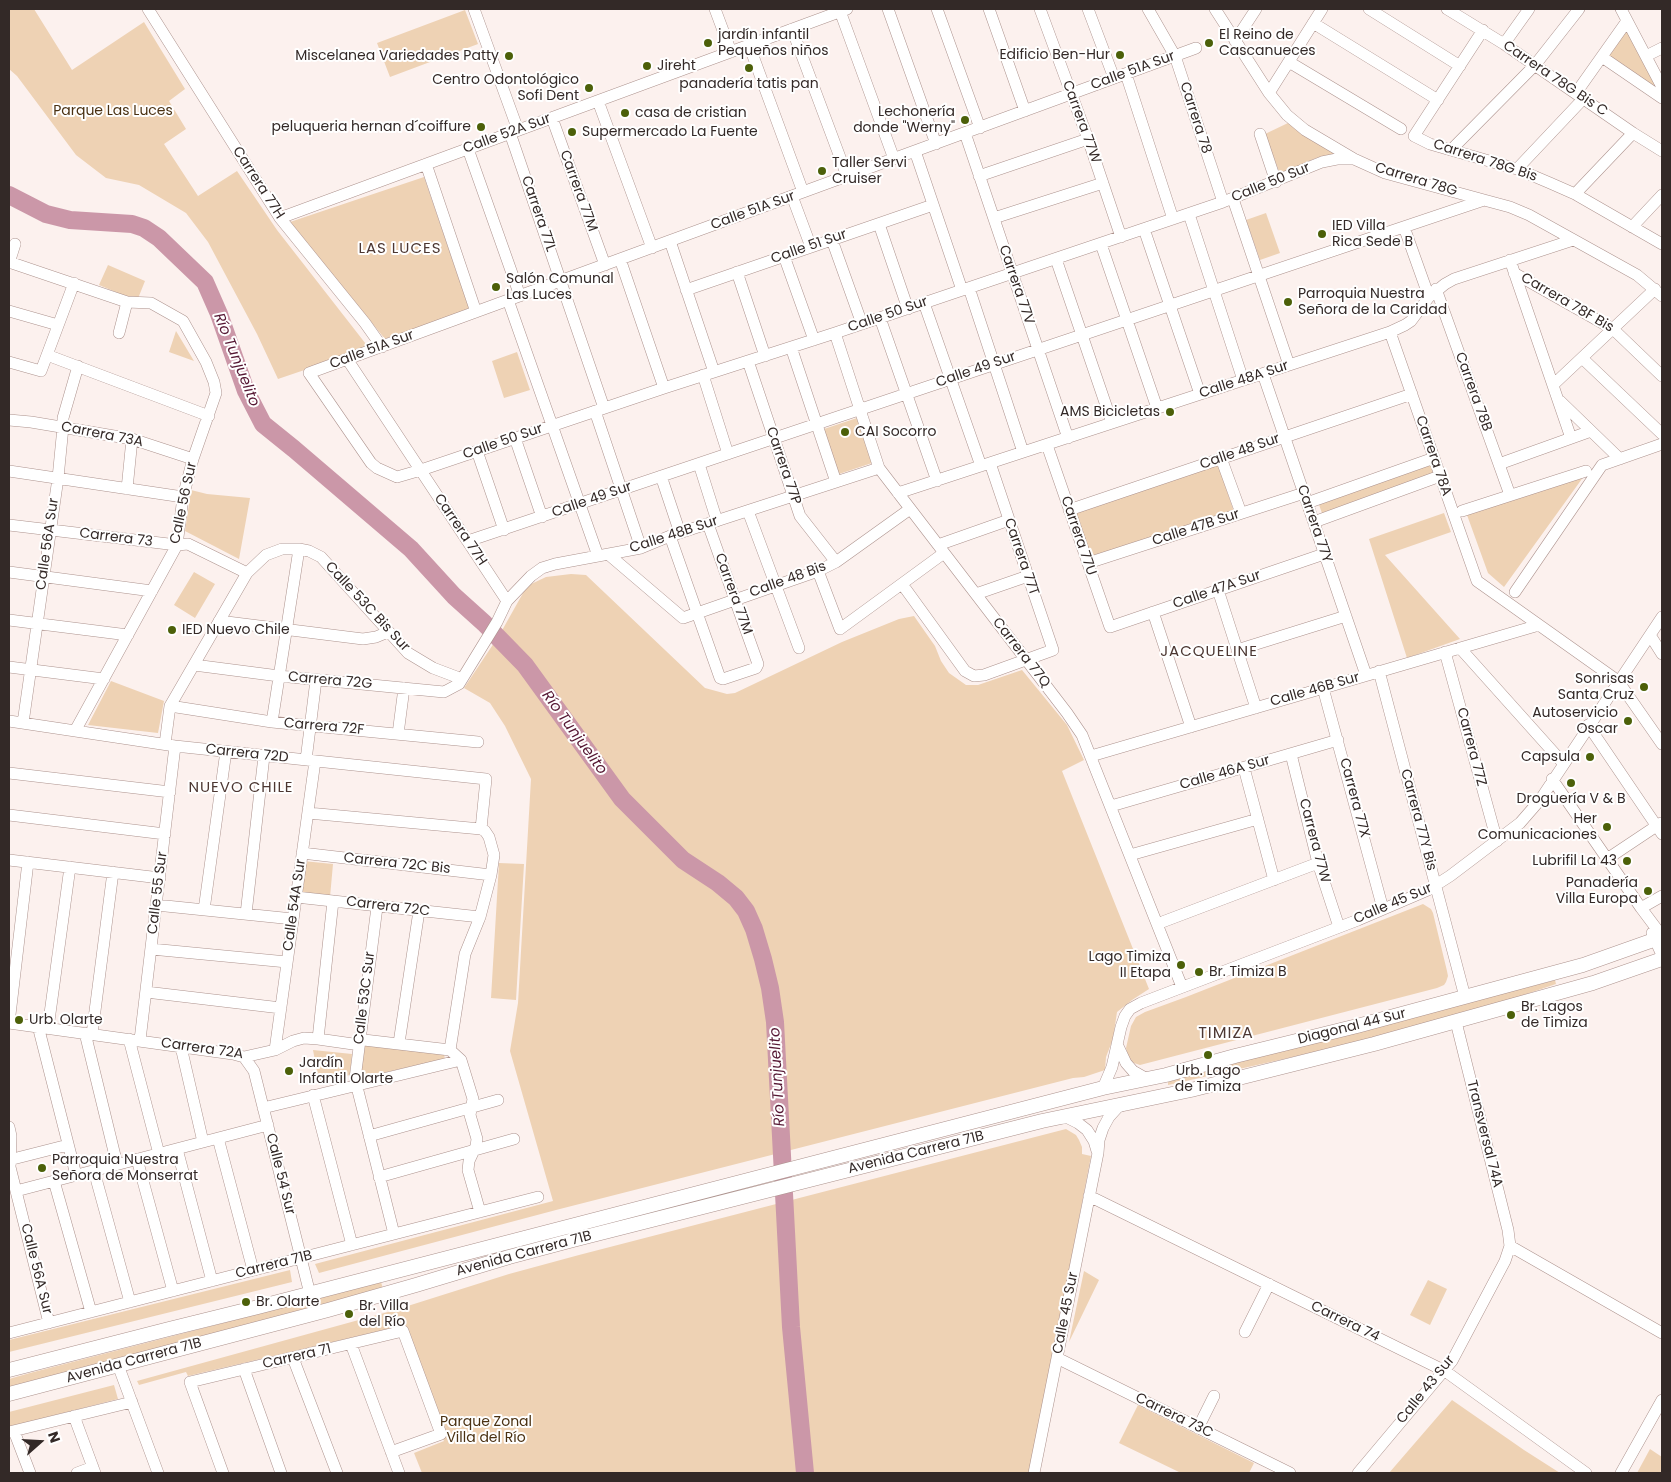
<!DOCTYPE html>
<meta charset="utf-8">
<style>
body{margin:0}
#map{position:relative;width:1671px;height:1482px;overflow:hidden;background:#fcf1ee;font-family:Poppins,sans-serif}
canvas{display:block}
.frame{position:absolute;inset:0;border:10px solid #332927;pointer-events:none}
.north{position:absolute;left:15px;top:1417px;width:50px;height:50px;-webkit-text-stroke:4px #fff;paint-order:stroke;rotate:71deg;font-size:14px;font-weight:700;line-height:20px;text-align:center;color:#332927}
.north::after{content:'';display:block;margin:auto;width:18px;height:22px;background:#332927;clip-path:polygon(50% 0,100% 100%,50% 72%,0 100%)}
</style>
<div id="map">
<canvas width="1671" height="1482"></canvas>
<div class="frame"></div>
<div class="north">N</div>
</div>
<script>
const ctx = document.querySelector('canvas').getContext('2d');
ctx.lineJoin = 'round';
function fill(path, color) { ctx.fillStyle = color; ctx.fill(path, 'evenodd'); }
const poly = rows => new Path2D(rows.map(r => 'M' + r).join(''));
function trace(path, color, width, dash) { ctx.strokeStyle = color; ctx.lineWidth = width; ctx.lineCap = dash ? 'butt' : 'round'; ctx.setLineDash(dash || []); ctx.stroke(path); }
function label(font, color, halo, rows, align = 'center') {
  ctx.font = font + ' Poppins,sans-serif'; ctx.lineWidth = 4; ctx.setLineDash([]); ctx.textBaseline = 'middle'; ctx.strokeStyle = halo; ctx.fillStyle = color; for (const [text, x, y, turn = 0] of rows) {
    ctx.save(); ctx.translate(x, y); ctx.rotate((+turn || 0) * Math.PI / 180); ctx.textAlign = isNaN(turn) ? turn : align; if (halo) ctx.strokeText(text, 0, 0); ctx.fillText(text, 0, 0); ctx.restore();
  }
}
fill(poly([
 [9,9,34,9,72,70,144,22,185,89,169,101,186,129,164,144,198,196,237,171,277,230,369,348,278,379,257,334,208,242,186,213,139,185,106,178,76,155,17,76,9,69],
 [465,10,478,44,390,77,377,43],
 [1627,29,1662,93,1608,55],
 [1288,123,1337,154,1316,158,1280,174,1265,134],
 [424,177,470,311,385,339,290,222],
 [1266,213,1280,253,1260,260,1246,220],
 [108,265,145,281,137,301,99,285],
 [176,331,194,361,169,352],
 [517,352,530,390,504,398,492,361],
 [857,418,872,463,839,474,824,429],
 [1430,462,1434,476,1323,516,1318,502],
 [1218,464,1234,512,1091,560,1075,512],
 [1584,476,1504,587,1488,573,1467,515],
 [191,490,207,494,250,498,239,559,185,531],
 [1444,513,1451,532,1385,555,1460,639,1407,658,1369,539],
 [194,572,215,584,195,618,174,605],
 [571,574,586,575,705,688,727,694,735,693,842,642,899,619,914,616,935,646,941,661,949,673,966,685,978,685,1022,670,1067,725,1084,760,1062,771,1149,989,1132,1000,1117,1012,1113,1039,1106,1057,1105,1070,1084,1077,1073,1078,556,1210,319,1273,315,1264,553,1201,510,1051,518,1003,531,779,505,726,490,703,464,688,500,634,527,586,546,577],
 [111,681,164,701,158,733,88,725],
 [303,861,333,864,330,897,299,894],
 [499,863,524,864,516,1000,491,998],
 [1423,904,1431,909,1433,913,1447,971,1448,976,1446,982,1444,985,1437,988,1140,1065,1134,1063,1129,1059,1126,1048,1131,1026,1136,1017,1145,1012,1186,997],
 [1555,980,1556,984,1503,1002,1355,1043,1168,1085,1168,1082,1200,1072],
 [364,1042,444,1054,445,1059,360,1078],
 [313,1050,352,1054,350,1075,319,1082],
 [1066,1129,1076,1135,1079,1140,1082,1147,1082,1154,1091,1156,1030,1473,422,1473,414,1453,444,1441,401,1326,188,1376,186,1372,139,1385,137,1381,395,1310,509,1274,579,1255],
 [290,1270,292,1282,9,1352,9,1340],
 [1084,1271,1099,1280,1069,1342],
 [1428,1280,1447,1289,1430,1325,1410,1315],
 [381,1282,383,1289,9,1388,9,1379,30,1373],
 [114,1385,118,1399,9,1427,9,1412],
 [1452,1400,1524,1450,1560,1473,1389,1473],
 [1138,1405,1254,1463,1249,1473,1181,1473,1119,1443],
 [1650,1449,1662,1457,1662,1473,1637,1473]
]), '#eed2b4');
trace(poly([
 [9,195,46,214,70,220,132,224,144,228,159,238,205,282,219,314,246,391,263,424,294,449,411,549,454,596,484,623,525,665,622,799,683,860,718,883,736,898,746,911,754,929,763,959,770,988,775,1022,791,1327,805,1473]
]), '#cb97a8', 18);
const minor = poly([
 [148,9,280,218,365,323,382,347],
 [474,9,518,130],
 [715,9,731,52],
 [888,9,936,144],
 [937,9,980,128],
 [989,9,1025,111],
 [1040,9,1088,139,1121,237],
 [1088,9,1114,78],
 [1148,9,1175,56,1223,202],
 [1215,9,1269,93,1287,115,1305,130,1354,159,1385,173,1484,200,1510,207,1529,215,1637,275,1662,296],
 [1369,9,1460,66],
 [1447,9,1504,44,1633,133,1662,151],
 [1621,9,1662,87],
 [840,11,894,159],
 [1313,23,1438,100],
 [792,29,847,176],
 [1483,30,1414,136,1430,144,1517,169,1550,183,1575,194,1662,244],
 [1235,41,1256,9],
 [1504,44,1529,9],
 [749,45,803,192],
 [1196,48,309,373,371,463,377,468,397,477,421,470,664,388,835,333,1223,202,1322,162,1337,159,1354,159],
 [1646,56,1662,48],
 [1602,57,1662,98],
 [1289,62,1401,129],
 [1126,74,1173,219],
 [1269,93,1322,9],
 [1576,93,1627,21],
 [598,101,652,248],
 [552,118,605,265],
 [510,133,604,408],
 [965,133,1068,438],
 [1260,134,1276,182],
 [468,149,520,296],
 [1451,150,1535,65,1579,9],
 [915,151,962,290],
 [426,164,476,312],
 [1517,169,1584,98],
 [979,176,1088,139],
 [1575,194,1633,133],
 [792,196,811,247],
 [1233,199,1289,365],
 [1189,214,1243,380],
 [280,218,847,9],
 [994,218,1103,183],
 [879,224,908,309],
 [1404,227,1429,297],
 [1632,227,1662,195],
 [1144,229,1200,394],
 [832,240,862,324],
 [670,241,714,372],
 [1101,244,1157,408],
 [784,256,814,340],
 [620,259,664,388],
 [1056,259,1112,423],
 [1510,260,1571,438],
 [9,262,127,302,151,303,183,321,206,362,214,382,216,393,193,459,183,497,177,545,75,731],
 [9,263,15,244],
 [737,272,765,356],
 [1514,273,1613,329,1662,376],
 [969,288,1023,452],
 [1436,289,1510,495],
 [686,290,933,205],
 [508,300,598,556],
 [924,303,981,466],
 [9,311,58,325],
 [880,318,937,481],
 [1390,332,1477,581,1618,681,1662,744],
 [119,333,127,302],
 [835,333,879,468,1067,713,1082,735,1182,987],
 [791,347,836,482],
 [47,355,209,416],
 [1582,358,1662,434],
 [347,359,507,601],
 [748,361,800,516,836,562],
 [9,362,41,371,74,283],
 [1263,374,1366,675],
 [703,375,728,454],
 [1553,385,1655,289],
 [1560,401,1620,459],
 [595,411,641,548],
 [9,420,31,422,132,439,193,459],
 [515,438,542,517],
 [1047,445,1110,627,1324,554],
 [477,451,504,530],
 [1221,458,1241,513],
 [699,464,717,521],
 [1499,464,1591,431],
 [9,471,183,497],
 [661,476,680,533],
 [127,489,132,439],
 [898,493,1390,332,1405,325,1411,321,1429,297,1445,284,1454,279,1573,240],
 [1307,503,1434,458],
 [1069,510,1412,394],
 [748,511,799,648],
 [1462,511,1586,471],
 [1314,522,1440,476],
 [9,525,177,545,188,544,247,573],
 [670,536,720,678,723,679,756,668,758,664,708,524],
 [468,541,1484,200],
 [938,545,1009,520],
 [608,554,683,618,818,571,836,562,910,509],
 [1088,563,1304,493],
 [818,571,840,629,944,553],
 [9,572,152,591],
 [902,584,965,671,974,676,984,675,1053,650,990,463],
 [1218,590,1256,708],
 [1515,592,1602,465,1662,444],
 [976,594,1028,576],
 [1153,612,1191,727],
 [9,620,128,635],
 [219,621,363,639,376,637,388,632],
 [1650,635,1662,654],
 [1460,648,1563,763],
 [1237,650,1346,616],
 [1445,652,1497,841],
 [194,665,279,676,444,692,459,684,497,622,507,601,531,576,542,568,555,564,641,548,670,536,879,468],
 [9,667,104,679],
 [1379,671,1465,997],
 [1323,688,1383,909],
 [170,706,272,722,478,742],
 [9,721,175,746,486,779,481,829,485,831,489,837,494,855,491,875,480,917,465,954,450,1050,461,1060,473,1099,470,1115,477,1139,476,1146,469,1161,468,1170,480,1212],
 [272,722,299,549],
 [23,723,58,478,63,427,63,418,78,366],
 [1588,725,1662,834],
 [398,734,404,688],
 [165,744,170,706,247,573,266,555,282,549,299,549,309,551,321,557,408,653,433,668,462,679],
 [1291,754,1318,863,1339,927],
 [1091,756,1539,625],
 [306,760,316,680],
 [1244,768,1274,880],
 [9,773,170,792],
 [1552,779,1641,908,1662,936],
 [1111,806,1338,740],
 [308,813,481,829],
 [9,815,165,834],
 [302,853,491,875],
 [1130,855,1258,819],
 [1607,859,1661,823],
 [9,860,160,878],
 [296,897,480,917],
 [156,905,293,919],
 [377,907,355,1079,394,1234],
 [1641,908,1662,896],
 [204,910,226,751],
 [246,914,264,756],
 [1157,924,1318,863],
 [1652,933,1662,955],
 [151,949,287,962],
 [146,992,281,1008],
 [9,1023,233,1054,244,1057,275,1050,293,1041,304,1038,318,1039,353,1044,364,1040,450,1050],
 [9,1023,28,862],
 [38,1026,76,1175],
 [48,1028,70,867],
 [85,1033,117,1164],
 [92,1034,113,872],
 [129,1039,159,1154],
 [318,1039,333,901],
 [140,1040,175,746],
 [399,1043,419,911],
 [1117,1044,1126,1063,1133,1071,1147,1079],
 [181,1047,203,1142],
 [275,1050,315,761],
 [244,1057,254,1071,310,1294],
 [1103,1088,1112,1067,1121,1027,1125,1016,1130,1009,1141,1003,1358,920,1428,890,1450,876,1520,823,1540,800,1662,617],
 [313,1095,352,1245],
 [263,1108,461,1060],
 [1060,1118,1068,1118,1078,1123,1087,1130,1094,1141,1097,1151],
 [9,1127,11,1136,10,1167,49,1323],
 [369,1136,498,1100],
 [218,1138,253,1270],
 [177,1149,212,1281],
 [137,1159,173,1291],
 [9,1160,68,1145],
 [94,1171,130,1302],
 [379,1177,514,1139],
 [54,1181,91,1312],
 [16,1191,268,1125],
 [1089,1196,1445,1371,1586,1473],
 [1510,1246,1662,1333],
 [1245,1332,1269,1284],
 [9,1333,538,1197],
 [351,1344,399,1473],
 [293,1358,337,1473],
 [1057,1358,1290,1473],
 [118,1365,158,1473],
 [244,1369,281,1473],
 [74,1416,95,1473],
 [1198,1428,1214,1396],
 [14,1431,30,1473],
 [9,1432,132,1402],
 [77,1473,93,1467],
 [223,1473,190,1382,403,1331,441,1434,391,1452],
 [1034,1473,1098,1153,1099,1140,1103,1128,1109,1117,1118,1107,1123,1105],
 [1358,1473,1452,1361,1505,1261,1510,1246,1508,1230,1456,1022],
 [1621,1473,1662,1400]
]);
const major = poly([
 [9,1370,169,1329,258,1307,1103,1088,1166,1075,1235,1056,1357,1026,1583,965,1662,937],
 [9,1394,328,1310,416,1285,509,1257,573,1240,1042,1121,1191,1090,1374,1044,1593,983,1662,959]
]);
trace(minor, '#ad938e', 12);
trace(major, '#ad938e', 15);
trace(minor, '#fff', 11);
trace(major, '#fff', 14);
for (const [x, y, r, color] of [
 [708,43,5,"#4c6009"],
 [1209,43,5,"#4c6009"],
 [1120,55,5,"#4c6009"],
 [509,56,5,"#4c6009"],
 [647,66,5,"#4c6009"],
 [749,68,5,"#4c6009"],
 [589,88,5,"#4c6009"],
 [625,113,5,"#4c6009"],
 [965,120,5,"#4c6009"],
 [481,127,5,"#4c6009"],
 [572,132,5,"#4c6009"],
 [822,171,5,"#4c6009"],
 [1322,234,5,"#4c6009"],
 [496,287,5,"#4c6009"],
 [1288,302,5,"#4c6009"],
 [1170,412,5,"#4c6009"],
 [845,432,5,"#4c6009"],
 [172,630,5,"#4c6009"],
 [1644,687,5,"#4c6009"],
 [1628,721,5,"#4c6009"],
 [1590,757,5,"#4c6009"],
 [1571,783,5,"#4c6009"],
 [1607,827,5,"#4c6009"],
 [1627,861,5,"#4c6009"],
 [1648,891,5,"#4c6009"],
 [1181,965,5,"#4c6009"],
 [1199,972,5,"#4c6009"],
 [1511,1015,5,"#4c6009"],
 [19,1020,5,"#4c6009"],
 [1208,1055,5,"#4c6009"],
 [289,1071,5,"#4c6009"],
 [42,1168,5,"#4c6009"],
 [246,1302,5,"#4c6009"],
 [349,1314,5,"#4c6009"]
]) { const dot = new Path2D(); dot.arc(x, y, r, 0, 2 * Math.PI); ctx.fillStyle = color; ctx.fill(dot); trace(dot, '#fff', 2); }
label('14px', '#332927', '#fff', [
 ["jardín infantil",718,35],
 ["Pequeños niños",718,51],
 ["El Reino de",1219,35],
 ["Cascanueces",1219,51],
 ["Edificio Ben-Hur",1110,55,"right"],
 ["Miscelanea Variedades Patty",499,56,"right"],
 ["Jireht",657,66],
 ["Centro Odontológico",579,80,"right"],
 ["Sofi Dent",579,96,"right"],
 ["panadería tatis pan",749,84,"center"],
 ["Lechonería",955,112,"right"],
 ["donde \"Werny\"",955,128,"right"],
 ["casa de cristian",635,113],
 ["peluqueria hernan d´coiffure",471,127,"right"],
 ["Supermercado La Fuente",582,132],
 ["Taller Servi",832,163],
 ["Cruiser",832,179],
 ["IED Villa",1332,226],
 ["Rica Sede B",1332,242],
 ["Salón Comunal",506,279],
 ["Las Luces",506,295],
 ["Parroquia Nuestra",1298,294],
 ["Señora de la Caridad",1298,310],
 ["AMS Bicicletas",1160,412,"right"],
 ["CAI Socorro",855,432],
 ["IED Nuevo Chile",182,630],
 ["Sonrisas",1634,679,"right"],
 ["Santa Cruz",1634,695,"right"],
 ["Autoservicio",1618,713,"right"],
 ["Oscar",1618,729,"right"],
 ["Capsula",1580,757,"right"],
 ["Droguería V & B",1571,799,"center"],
 ["Her",1597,819,"right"],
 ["Comunicaciones",1597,835,"right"],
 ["Lubrifil La 43",1617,861,"right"],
 ["Panadería",1638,883,"right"],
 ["Villa Europa",1638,899,"right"],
 ["Lago Timiza",1171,957,"right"],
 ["II Etapa",1171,973,"right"],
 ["Br. Timiza B",1209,972],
 ["Br. Lagos",1521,1007],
 ["de Timiza",1521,1023],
 ["Urb. Olarte",29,1020],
 ["Jardín",299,1063],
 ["Infantil Olarte",299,1079],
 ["Urb. Lago",1208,1071,"center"],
 ["de Timiza",1208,1087,"center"],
 ["Parroquia Nuestra",52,1160],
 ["Señora de Monserrat",52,1176],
 ["Br. Olarte",256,1302],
 ["Br. Villa",359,1306],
 ["del Río",359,1322]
], 'left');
label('14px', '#332927', '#fff', [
 ["Calle 51A Sur",1133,71,-20],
 ["Carrera 78G Bis C",1555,79,34],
 ["Carrera 78",1195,118,72],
 ["Carrera 77W",1081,122,70],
 ["Calle 52A Sur",507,134,-20],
 ["Carrera 78G Bis",1485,161,18],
 ["Carrera 78G",1416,180,17],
 ["Carrera 77H",258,183,57],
 ["Calle 50 Sur",1271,183,-22],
 ["Carrera 77M",578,191,70],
 ["Calle 51A Sur",753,211,-20],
 ["Carrera 77L",538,214,71],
 ["Calle 51 Sur",809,247,-19],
 ["Carrera 77V",1016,285,71],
 ["Carrera 78F Bis",1567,303,30],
 ["Calle 50 Sur",888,315,-19],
 ["Calle 51A Sur",372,350,-20],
 ["Calle 49 Sur",976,370,-19],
 ["Calle 48A Sur",1244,380,-18],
 ["Carrera 78B",1473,392,70],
 ["Carrera 73A",102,435,11],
 ["Calle 50 Sur",503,442,-19],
 ["Calle 48 Sur",1240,452,-19],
 ["Carrera 78A",1433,456,71],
 ["Carrera 77P",783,466,71],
 ["Calle 49 Sur",592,500,-19],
 ["Calle 56 Sur",184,503,-78],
 ["Carrera 77Y",1314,524,71],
 ["Calle 47B Sur",1196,528,-18],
 ["Carrera 77H",460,530,56],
 ["Calle 48B Sur",674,535,-18],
 ["Carrera 77U",1078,536,71],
 ["Carrera 73",116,538,7],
 ["Calle 56A Sur",48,544,-82],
 ["Carrera 77T",1021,557,71],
 ["Calle 48 Bis",788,580,-20],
 ["Calle 47A Sur",1217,590,-19],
 ["Carrera 77M",733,594,70],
 ["Calle 53C Bis Sur",367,607,47],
 ["Carrera 77Q",1021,653,52],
 ["Carrera 72G",330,681,5],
 ["Calle 46B Sur",1315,690,-16],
 ["Carrera 72F",324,727,5],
 ["Carrera 77Z",1471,747,75],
 ["Carrera 72D",247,754,6],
 ["Calle 46A Sur",1225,773,-16],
 ["Carrera 77X",1354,798,75],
 ["Carrera 77Y Bis",1418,820,75],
 ["Carrera 77W",1314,841,75],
 ["Carrera 72C Bis",397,864,6],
 ["Calle 55 Sur",158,893,-83],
 ["Calle 45 Sur",1393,904,-23],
 ["Calle 54A Sur",295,905,-82],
 ["Carrera 72C",388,907,7],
 ["Calle 53C Sur",365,998,-83],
 ["Diagonal 44 Sur",1352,1027,-14],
 ["Carrera 72A",202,1049,8],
 ["Transversal 74A",1484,1134,76],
 ["Avenida Carrera 71B",916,1153,-14],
 ["Calle 54 Sur",280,1174,76],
 ["Avenida Carrera 71B",524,1254,-15],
 ["Carrera 71B",274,1265,-14],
 ["Calle 56A Sur",36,1269,76],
 ["Calle 45 Sur",1066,1313,-79],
 ["Carrera 74",1345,1322,26],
 ["Carrera 71",297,1357,-13],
 ["Avenida Carrera 71B",134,1361,-15],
 ["Calle 43 Sur",1426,1390,-51],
 ["Carrera 73C",1174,1416,26]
]);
label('14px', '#4a3112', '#fff', [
 ["Parque Las Luces",113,111],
 ["Parque Zonal",486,1422],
 ["Villa del Río",486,1438]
]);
ctx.letterSpacing = '1px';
label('15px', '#4c3732', '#fff', [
 ["LAS LUCES",400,249],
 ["JACQUELINE",1209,652],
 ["NUEVO CHILE",241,788]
]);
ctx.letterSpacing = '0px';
label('italic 15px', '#561834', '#fff', [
 ["Río Tunjuelito",236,360,68],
 ["Río Tunjuelito",574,733,54],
 ["Río Tunjuelito",778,1077,-93]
]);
ctx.letterSpacing = '1px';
label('16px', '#4c3732', '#fff', [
 ["TIMIZA",1226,1034]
]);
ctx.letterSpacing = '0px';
</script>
